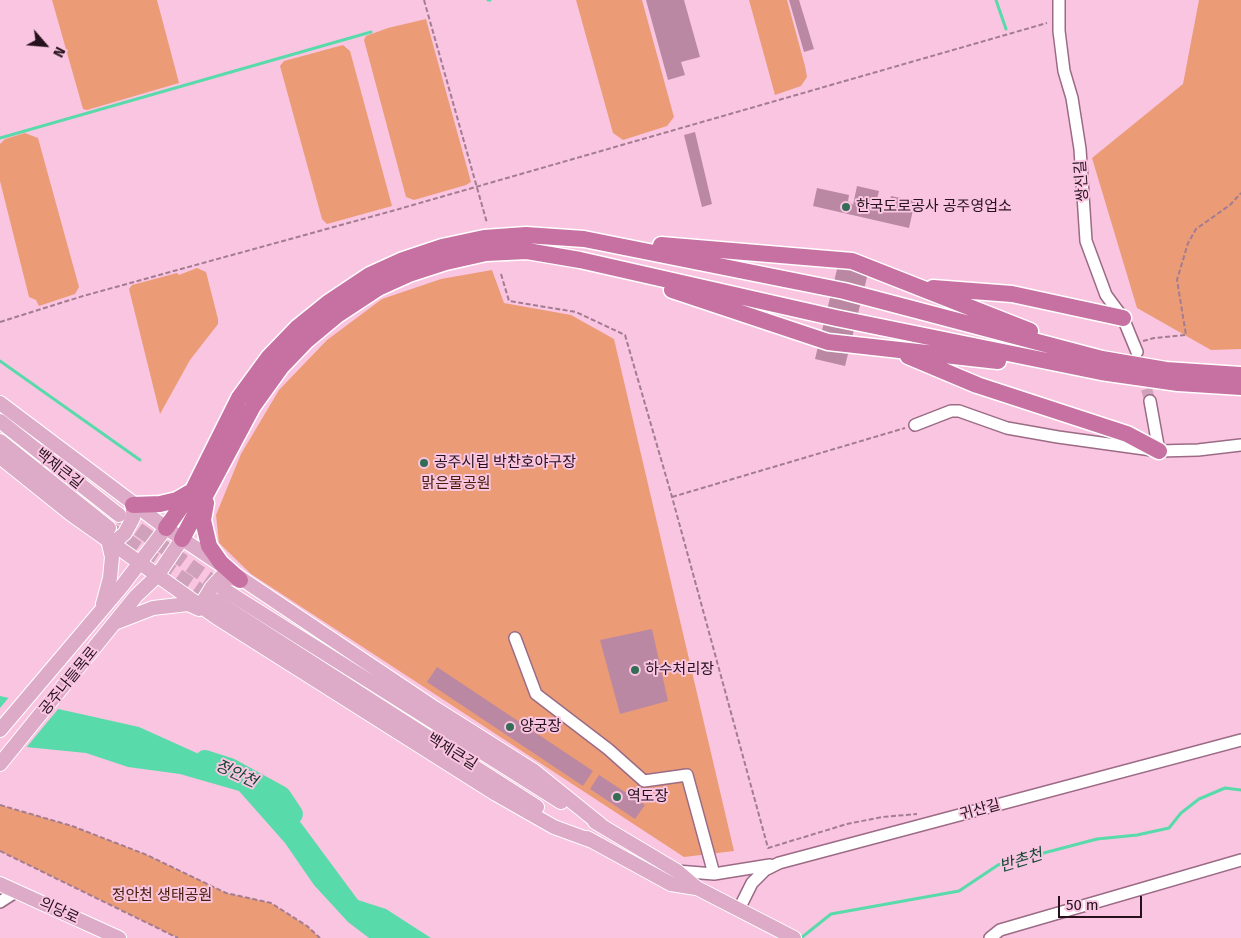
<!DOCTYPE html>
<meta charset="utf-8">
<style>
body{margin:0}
#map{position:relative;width:1241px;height:938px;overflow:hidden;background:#fac5e1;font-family:"Fira Sans",sans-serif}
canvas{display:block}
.north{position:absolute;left:20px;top:20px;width:50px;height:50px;-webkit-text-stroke:4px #fac5e1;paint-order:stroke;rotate:117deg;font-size:14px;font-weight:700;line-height:20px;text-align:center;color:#25121d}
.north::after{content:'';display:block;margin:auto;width:18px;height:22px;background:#25121d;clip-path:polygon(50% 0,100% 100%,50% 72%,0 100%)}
.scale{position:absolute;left:1058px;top:896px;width:84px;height:22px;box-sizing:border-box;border:2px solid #25121d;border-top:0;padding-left:6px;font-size:15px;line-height:18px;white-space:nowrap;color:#25121d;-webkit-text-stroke:4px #fac5e1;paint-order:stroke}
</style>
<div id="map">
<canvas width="1241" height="938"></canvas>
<div class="north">N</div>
<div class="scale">50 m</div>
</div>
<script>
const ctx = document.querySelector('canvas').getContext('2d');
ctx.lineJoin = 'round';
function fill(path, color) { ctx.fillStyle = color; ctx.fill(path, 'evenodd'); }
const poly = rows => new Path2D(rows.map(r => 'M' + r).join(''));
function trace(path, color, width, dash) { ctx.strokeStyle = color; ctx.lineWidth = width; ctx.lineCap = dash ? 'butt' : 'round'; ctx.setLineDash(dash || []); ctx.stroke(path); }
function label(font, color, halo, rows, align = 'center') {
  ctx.font = font + ' "Fira Sans","Noto Sans KR",sans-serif'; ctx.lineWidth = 4; ctx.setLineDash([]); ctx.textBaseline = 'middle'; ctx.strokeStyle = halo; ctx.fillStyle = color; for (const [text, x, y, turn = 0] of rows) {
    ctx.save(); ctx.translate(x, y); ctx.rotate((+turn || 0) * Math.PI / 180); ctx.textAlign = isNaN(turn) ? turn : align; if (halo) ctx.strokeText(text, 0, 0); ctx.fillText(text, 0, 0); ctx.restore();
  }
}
fill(poly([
 [52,0,157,0,179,83,87,110,83,109],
 [576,0,642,0,674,117,667,126,623,140,613,133],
 [749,0,787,0,805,66,807,77,801,86,775,95],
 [1199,0,1241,0,1241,349,1211,350,1137,308,1092,158,1183,84],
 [426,19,471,182,466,185,414,200,406,197,364,40,366,36,388,28],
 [343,45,350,51,392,206,327,224,322,219,280,66,284,61],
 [25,133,38,138,79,287,75,294,39,306,36,300,29,297,0,181,0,144,5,139],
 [197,268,206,272,218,319,218,324,190,360,160,414,129,289,132,285,177,273,179,275],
 [492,270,504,303,571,315,614,339,734,851,684,857,251,574,219,543,216,515,241,454,279,390,327,340,382,299,441,279],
 [0,805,72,826,147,855,226,893,271,903,307,926,320,938,178,938,0,851]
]), '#eb9c77');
fill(poly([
 [0,696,139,727,230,768,281,796,358,900,386,909,431,938,369,938,348,922,314,885,285,843,239,791,180,774,128,767,86,753,26,747,0,737]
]), '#58daaa');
fill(poly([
 [10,696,59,708,25,749,0,740,0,708]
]), '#fac5e1');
trace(poly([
 [488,0,490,0],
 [996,0,1006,29],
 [0,138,371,32],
 [0,361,140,460],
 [801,938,831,914,959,891,998,865,1097,839,1137,835,1169,828,1181,813,1199,799,1225,788,1241,790]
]), '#58daaa', 3);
trace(poly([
 [205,760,230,768,281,796,293,814]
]), '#58daaa', 20);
fill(poly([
 [646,0,684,0,700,57,681,62,685,75,668,80],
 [789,0,799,0,814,49,804,52],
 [695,132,712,204,702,207,684,135],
 [857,186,879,191,875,207,888,210,891,196,915,201,909,228,813,206,817,188,849,195,848,201,853,205],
 [841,253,871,261,845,366,815,359],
 [652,629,668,701,620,714,600,640],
 [437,667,593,771,583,786,427,682],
 [599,775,645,805,635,819,590,789]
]), '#ba88a3');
trace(poly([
 [1142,373,1150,401]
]), '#cfa1ba', 11, [11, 5.5]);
trace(poly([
 [121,517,223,589],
 [109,528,214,600]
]), '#cfa1ba', 14, [14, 7]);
const minor = poly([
 [1059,0,1059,31,1064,71,1072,98,1080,149,1086,241,1106,295,1123,318,1137,352],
 [1150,401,1159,451],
 [915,425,951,411,959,411,1007,428,1058,437,1159,451,1198,450,1241,445],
 [515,638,536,694,608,749,644,781,687,775,714,874],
 [677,871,714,874,770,865],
 [0,902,17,891],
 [739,909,752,883,765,870,779,863,1241,740],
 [990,938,1000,930,1241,860]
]);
const major = poly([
 [0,403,166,528,436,709,534,771,601,825],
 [0,421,119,515],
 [0,441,109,528],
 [0,457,71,514,216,617,496,794,554,827,595,842],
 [223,589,561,802],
 [214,600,537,807],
 [103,604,110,578,112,557,108,540,117,540,125,533,133,518,133,505],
 [208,609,204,600,212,587,221,577,238,579],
 [117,622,153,608,188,604,199,609],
 [0,730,122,586,166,528],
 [0,764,136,596,157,576,182,539],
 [595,822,677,871,697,888,794,938],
 [587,838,671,884,696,888],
 [0,884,119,938]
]);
const highway = poly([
 [661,245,852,261,1030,331],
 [933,288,1012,294,1123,318],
 [672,290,828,342,998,361],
 [908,356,977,385,1127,434,1159,451],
 [206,503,203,520,209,546,221,563,240,580],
 [133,505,160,504,177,500,189,493],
 [166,528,193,490,239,398,269,357,297,328,328,303,370,275,403,260,442,247,484,238,526,235,584,239,844,291,1102,359,1166,370,1241,375],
 [182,539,253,406,281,367,307,340,337,315,378,288,409,274,446,262,486,253,527,251,580,260,836,318,1101,372,1178,383,1241,387]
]);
trace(minor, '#9b6b85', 14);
trace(major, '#fff', 16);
trace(highway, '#fff', 19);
trace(poly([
 [424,0,487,223],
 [501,274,509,301,576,312,625,335,672,497,768,848,847,824,882,817,917,814],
 [0,322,83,296,392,211,1047,23],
 [1143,341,1154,338,1186,335,1177,280,1188,243,1196,229,1230,205,1241,193],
 [672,497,905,428],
 [0,805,72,826,147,855,226,893,271,903,307,926,320,938],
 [0,851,178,938]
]), '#a37c91', 2, [5, 2.5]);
trace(minor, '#fff', 11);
trace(major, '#ddaac8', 14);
trace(highway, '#c771a3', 16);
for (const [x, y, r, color] of [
 [846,207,5,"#336d56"],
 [424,463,5,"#336d56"],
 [635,670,5,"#336d56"],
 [510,727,5,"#336d56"],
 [617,797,5,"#336d56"]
]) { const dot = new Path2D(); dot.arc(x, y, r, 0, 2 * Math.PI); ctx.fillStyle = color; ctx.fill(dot); trace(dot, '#fac5e1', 2); }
label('15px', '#25121d', '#fac5e1', [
 ["쌍신길",1082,181,-94],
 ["백제큰길",59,469,38],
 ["공주나들목로",69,681,-51],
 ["백제큰길",452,752,32],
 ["귀산길",980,810,-15],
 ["의당로",59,911,25]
]);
label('15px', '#25121d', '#fac5e1', [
 ["한국도로공사 공주영업소",856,207],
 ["공주시립 박찬호야구장",434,463],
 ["하수처리장",645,670],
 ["양궁장",520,727],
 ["역도장",627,797]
], 'left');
label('15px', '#47200d', '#fac5e1', [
 ["맑은물공원",456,484],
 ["정안천 생태공원",162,896]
]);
label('italic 16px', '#104734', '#fac5e1', [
 ["정안천",236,774,25],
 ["반촌천",1021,861,-17]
]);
</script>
